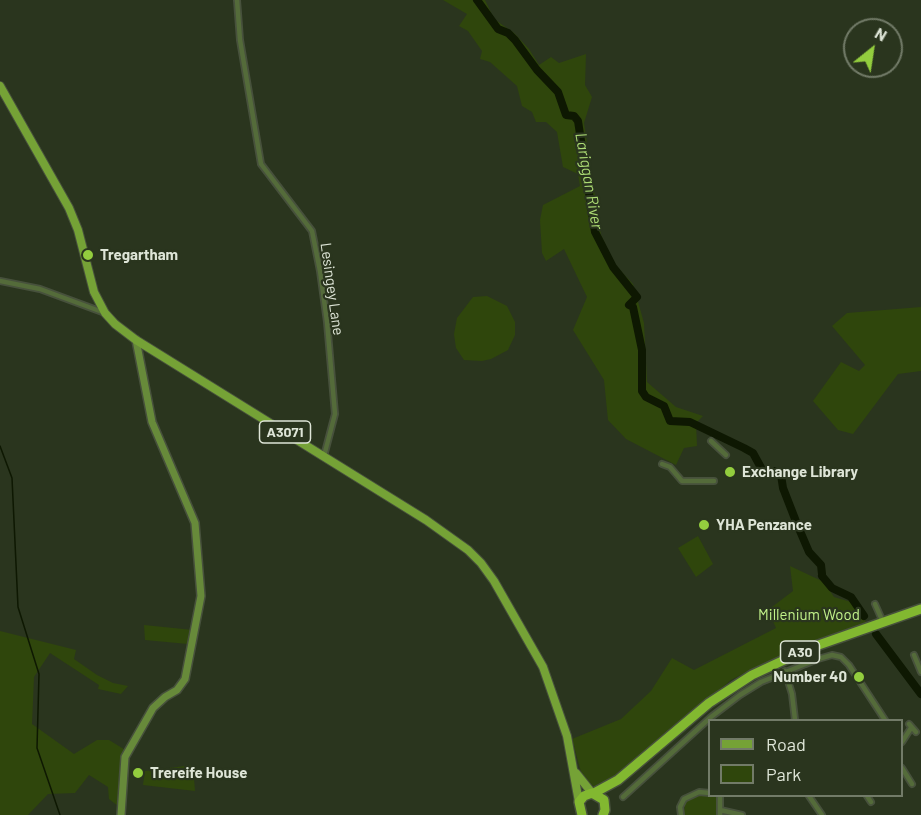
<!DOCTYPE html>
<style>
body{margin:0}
#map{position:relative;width:921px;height:815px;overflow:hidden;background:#2a351e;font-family:Barlow,sans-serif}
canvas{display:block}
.legend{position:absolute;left:708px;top:719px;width:195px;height:78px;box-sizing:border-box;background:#2a351e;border:2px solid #727b68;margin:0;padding:8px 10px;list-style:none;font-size:18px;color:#dee5d7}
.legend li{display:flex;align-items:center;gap:12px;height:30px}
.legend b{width:30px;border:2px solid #727b68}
.north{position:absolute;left:843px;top:18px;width:60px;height:60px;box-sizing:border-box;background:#2a351e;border:2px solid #727b68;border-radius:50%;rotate:30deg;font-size:16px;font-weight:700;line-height:24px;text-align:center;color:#dee5d7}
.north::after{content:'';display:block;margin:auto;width:21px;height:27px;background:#93cd3e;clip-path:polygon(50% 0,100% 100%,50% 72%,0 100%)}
</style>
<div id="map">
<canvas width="921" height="815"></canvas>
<ul class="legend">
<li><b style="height:8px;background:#75a236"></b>Road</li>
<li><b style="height:16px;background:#2f460c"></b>Park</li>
</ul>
<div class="north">N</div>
</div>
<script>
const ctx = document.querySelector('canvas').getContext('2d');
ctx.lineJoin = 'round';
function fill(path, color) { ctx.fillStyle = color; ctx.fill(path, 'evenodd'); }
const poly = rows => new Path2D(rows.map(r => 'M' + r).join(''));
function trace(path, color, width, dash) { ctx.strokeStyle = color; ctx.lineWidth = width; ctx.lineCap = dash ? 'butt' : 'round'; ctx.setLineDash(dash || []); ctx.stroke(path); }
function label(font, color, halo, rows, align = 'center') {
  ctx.font = font + ' Barlow,sans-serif'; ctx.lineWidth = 4.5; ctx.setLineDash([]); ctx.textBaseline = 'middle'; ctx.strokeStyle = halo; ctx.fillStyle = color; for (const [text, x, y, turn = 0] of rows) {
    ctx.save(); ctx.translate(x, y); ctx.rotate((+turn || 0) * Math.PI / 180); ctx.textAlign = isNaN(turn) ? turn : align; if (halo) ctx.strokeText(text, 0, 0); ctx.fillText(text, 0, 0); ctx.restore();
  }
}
fill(poly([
 [443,0,485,0,494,19,514,33,529,49,539,65,551,57,559,63,586,54,585,85,592,97,584,123,601,235,615,265,633,284,644,323,647,382,676,407,703,416,696,423,697,446,684,448,676,465,626,439,608,420,604,380,573,330,587,297,564,249,546,261,542,253,540,220,543,205,580,186,578,174,563,167,557,132,546,122,536,122,532,112,522,106,517,86,490,62,480,59,482,51,468,31,459,26,467,14],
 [487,296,507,306,515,322,515,335,508,350,491,359,482,361,464,360,456,348,454,334,457,318,473,297],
 [921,307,921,371,898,374,853,434,838,430,813,401,841,362,859,371,865,365,832,326,847,313],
 [698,536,713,564,696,577,678,548],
 [790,566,824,582,834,597,851,602,867,623,760,665,731,680,616,777,595,787,588,782,581,772,572,739,621,719,651,691,672,658,694,670,776,628,768,610,793,591],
 [144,625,193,630,188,644,145,640],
 [0,631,76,650,74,659,97,675,113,683,128,686,121,694,98,689,99,685,50,653,34,677,32,724,74,754,97,740,109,740,127,751,119,780,118,806,109,799,108,787,89,775,75,793,48,794,28,815,0,815],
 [193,765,195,791,143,785,145,771],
 [702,793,718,796,717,815,684,815,685,801]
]), '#2f460c');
trace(poly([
 [0,446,12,478,18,607,39,674,37,748,60,815]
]), '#0e1802', 1.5);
trace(poly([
 [477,0,498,29,508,33,515,40,537,70,558,92,566,115,574,116,578,121,595,232,613,267,637,297,629,305,633,307,642,350,642,391,646,397,664,406,670,421,690,422,744,448,753,453,764,473,776,471,781,475,783,488,797,524,809,552,821,565,822,574],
 [822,576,832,588,851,597,864,616],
 [876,634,921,694]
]), '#0e1802', 8);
const street = poly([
 [237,0,240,40,261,164,312,231,320,271,327,322,335,414,324,456],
 [0,281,40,289,105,313],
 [711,441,726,455],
 [662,464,670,467,682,481,714,481],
 [875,604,883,622],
 [914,655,921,672],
 [785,671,792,694,795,720],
 [909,724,916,732],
 [902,742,911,728],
 [902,768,912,784],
 [809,796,822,815],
 [867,796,871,802],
 [623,797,711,717,740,695,761,682,818,659,832,655,841,657,849,665,885,720],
 [720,810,742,815],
 [681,815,680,807,684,799,699,792,710,793],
 [720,815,720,796]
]);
const secondary = poly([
 [121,815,125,757,153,708,165,697,177,690,185,679,201,596,195,523,152,422,136,340]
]);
const primary = poly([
 [0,86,69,208,78,230,94,292,105,313,115,324,136,340,426,520,468,550,481,563,494,581,543,667,567,736,579,802],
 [576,773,592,793]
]);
const highway = poly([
 [594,793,618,780,709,703,752,675,810,648,921,609],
 [582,815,579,802,584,796,592,793,604,800,605,810,603,815]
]);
trace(street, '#47513c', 8);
trace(secondary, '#47513c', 10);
trace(primary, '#47513c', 10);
trace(highway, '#47513c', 12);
trace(street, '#546b3a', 4.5);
trace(secondary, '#678a3a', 7);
trace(primary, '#75a236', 8);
trace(highway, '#82b830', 9);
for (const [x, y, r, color] of [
 [88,255,6,"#93cd3e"],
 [730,472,6,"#93cd3e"],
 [704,525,6,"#93cd3e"],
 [859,677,6,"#93cd3e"],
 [138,773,6,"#93cd3e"]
]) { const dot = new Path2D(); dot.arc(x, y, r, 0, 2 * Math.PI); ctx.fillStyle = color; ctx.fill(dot); trace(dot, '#2a351e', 2); }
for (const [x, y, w] of [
 [285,432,51],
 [800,652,39]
]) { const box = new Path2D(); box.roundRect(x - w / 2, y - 11, w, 22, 4.5); ctx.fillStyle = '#2a351e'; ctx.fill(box); trace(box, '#dee5d7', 1.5); }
label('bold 14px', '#dee5d7', null, [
 ["A3071",285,432],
 ["A30",800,652]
]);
label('bold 15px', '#dee5d7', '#2a351e', [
 ["Tregartham",100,255],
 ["Exchange Library",742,472],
 ["YHA Penzance",716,525],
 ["Number 40",847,677,"right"],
 ["Trereife House",150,773]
], 'left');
label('15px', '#dee5d7', '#2a351e', [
 ["Lesingey Lane",332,289,82]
]);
label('15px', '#c2f28a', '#2a351e', [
 ["Millenium Wood",809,615]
]);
label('italic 16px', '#abda73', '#2a351e', [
 ["Lariggan River",589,181,80]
]);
</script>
